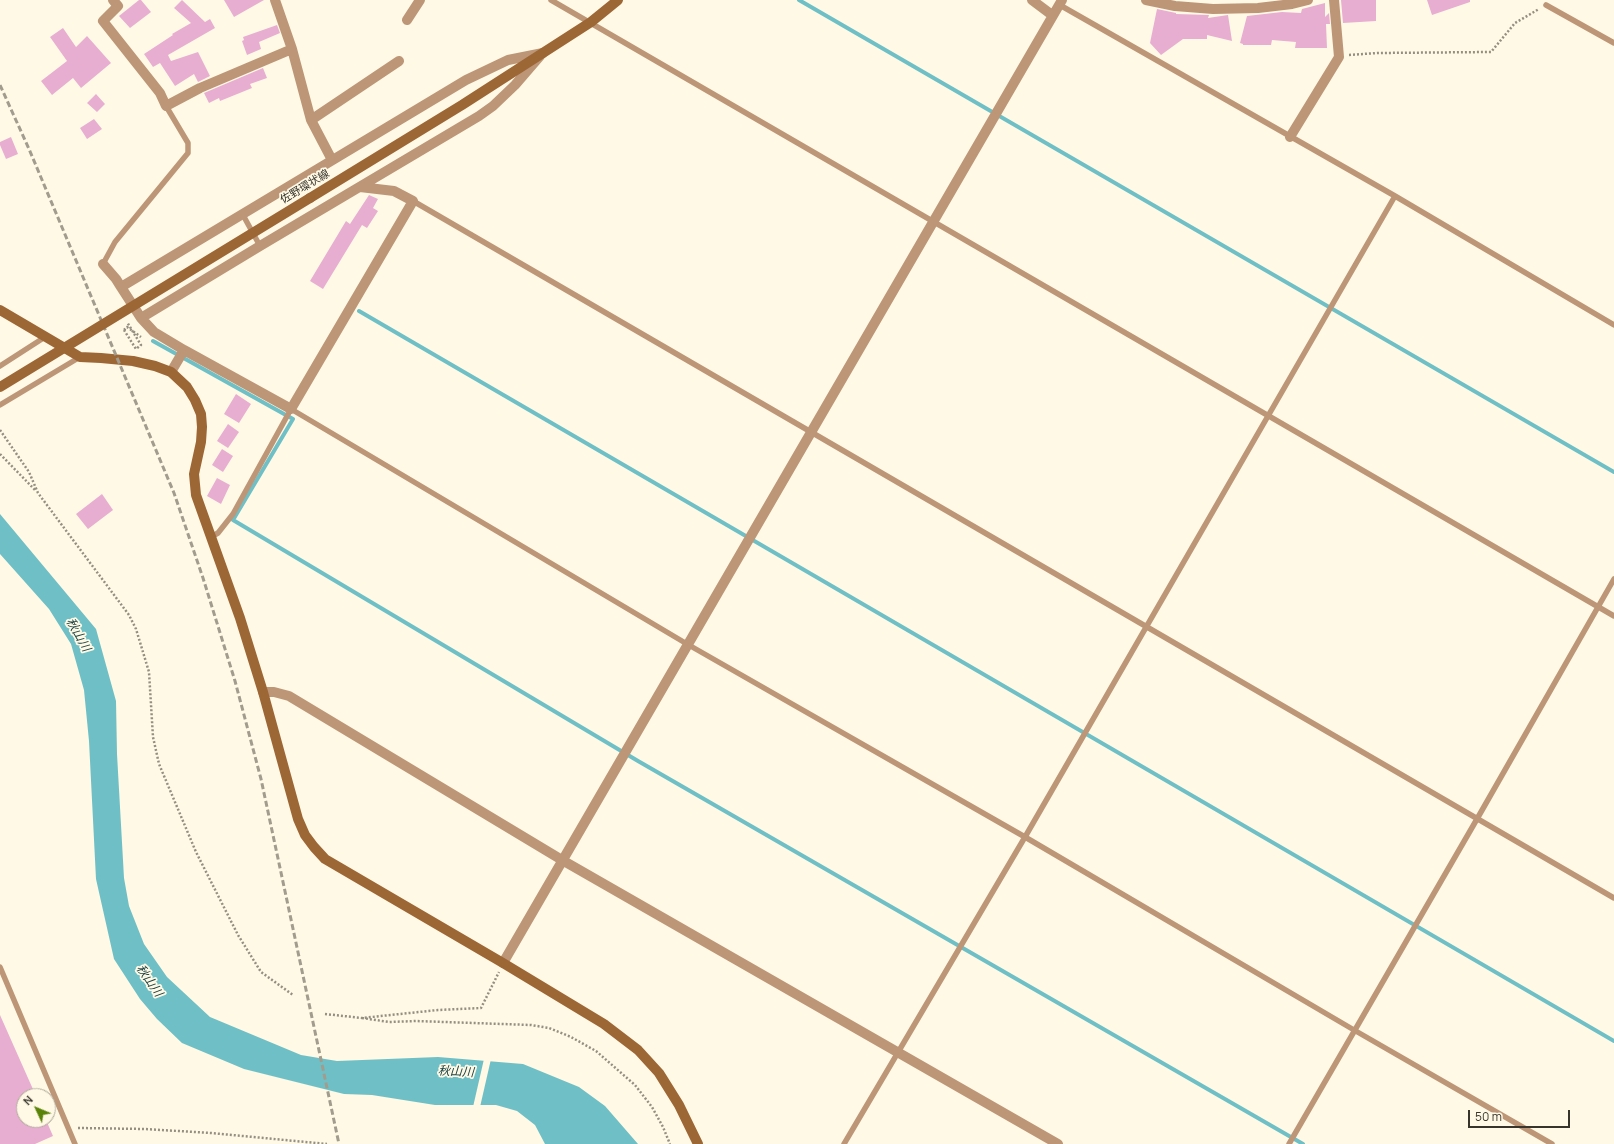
<!DOCTYPE html>
<meta charset="utf-8">
<style>
body{margin:0}
#map{position:relative;width:1614px;height:1144px;overflow:hidden;background:#fff9e6;font-family:Manrope,sans-serif}
canvas{display:block}
.north{position:absolute;left:16px;top:1088px;width:40px;height:40px;box-sizing:border-box;background:#fff9e6;border:1px solid #afaa9b;border-radius:50%;rotate:314deg;font-size:11px;font-weight:700;line-height:16px;text-align:center;color:#37342b}
.north::after{content:'';display:block;margin:auto;width:14px;height:18px;background:#5a8309;clip-path:polygon(50% 0,100% 100%,50% 72%,0 100%)}
.scale{position:absolute;left:1468px;top:1110px;width:102px;height:18px;box-sizing:border-box;border:2px solid #37342b;border-top:0;padding-left:5px;font-size:12px;line-height:14px;white-space:nowrap;color:#37342b;-webkit-text-stroke:3px #fff9e6;paint-order:stroke}
</style>
<div id="map">
<canvas width="1614" height="1144"></canvas>
<div class="north">N</div>
<div class="scale">50 m</div>
</div>
<script>
const ctx = document.querySelector('canvas').getContext('2d');
ctx.lineJoin = 'round';
function fill(path, color) { ctx.fillStyle = color; ctx.fill(path, 'evenodd'); }
const poly = rows => new Path2D(rows.map(r => 'M' + r).join(''));
function trace(path, color, width, dash) { ctx.strokeStyle = color; ctx.lineWidth = width; ctx.lineCap = dash ? 'butt' : 'round'; ctx.setLineDash(dash || []); ctx.stroke(path); }
function label(font, color, halo, rows, align = 'center') {
  ctx.font = font + ' Manrope,"Noto Sans JP",sans-serif'; ctx.lineWidth = 3.5; ctx.setLineDash([]); ctx.textBaseline = 'middle'; ctx.strokeStyle = halo; ctx.fillStyle = color; for (const [text, x, y, turn = 0] of rows) {
    ctx.save(); ctx.translate(x, y); ctx.rotate((+turn || 0) * Math.PI / 180); ctx.textAlign = isNaN(turn) ? turn : align; if (halo) ctx.strokeText(text, 0, 0); ctx.fillText(text, 0, 0); ctx.restore();
  }
}
fill(poly([
 [0,514,96,629,116,701,117,754,124,878,129,906,144,944,167,977,210,1017,301,1055,337,1061,438,1057,523,1064,579,1087,605,1106,638,1144,545,1144,535,1125,517,1111,496,1105,435,1105,372,1095,344,1094,244,1069,182,1043,157,1019,140,999,114,959,96,879,89,741,84,690,71,644,49,609,0,554]
]), '#6ec0c6');
fill(poly([
 [484,1059,491,1059,480,1107,473,1107]
]), '#fff9e6');
trace(poly([
 [799,0,1614,472],
 [359,311,1614,1041],
 [153,341,293,419,233,520,638,761,1303,1144]
]), '#6ec0c6', 4);
fill(poly([
 [139,0,141,0,151,12,130,28,119,16],
 [182,0,205,22,210,19,215,28,168,55,171,61,198,52,210,76,198,82,194,74,175,86,160,63,153,67,144,54,173,35,172,34,191,23,174,8],
 [224,0,264,0,234,17],
 [1341,0,1376,0,1376,21,1343,23],
 [1427,0,1470,0,1470,2,1432,15],
 [1325,3,1325,17,1329,13,1330,24,1326,24,1327,48,1295,48,1296,42,1272,40,1271,45,1243,45,1243,44,1240,43,1247,16,1282,12,1301,13,1302,9],
 [1157,9,1176,13,1176,14,1209,15,1208,18,1228,15,1232,41,1207,35,1207,39,1183,39,1161,55,1150,43],
 [277,25,280,33,259,42,261,49,247,55,242,41,244,40,243,37],
 [63,28,76,47,87,36,111,63,81,88,73,78,52,95,41,81,67,61,50,37],
 [263,68,267,78,250,84,252,88,220,101,219,98,209,103,204,93],
 [96,94,105,104,97,112,87,103],
 [94,119,102,129,87,139,80,128],
 [11,137,18,154,6,159,0,145,0,142],
 [369,195,378,199,373,208,378,211,367,228,362,225,323,289,310,281,346,221,350,224],
 [236,394,251,404,239,423,224,414],
 [228,424,239,432,228,448,217,441],
 [222,449,233,456,223,472,212,465],
 [217,478,230,485,221,504,207,496],
 [102,494,113,510,88,529,76,514],
 [0,1015,36,1096,24,1096,24,1120,46,1120,53,1136,35,1144,0,1144]
]), '#e7aed1');
trace(poly([
 [1349,55,1377,53,1491,52,1515,23,1539,9],
 [124,330,127,327,141,337],
 [0,430,29,472,38,493,129,615,136,629,149,672,153,737,159,764,196,852,238,935,261,972,293,995],
 [0,454,36,491],
 [325,1014,362,1018,438,1010,481,1008,499,972],
 [362,1018,389,1022,416,1021,531,1025,549,1028,571,1037,596,1051,635,1085,652,1107,663,1127,670,1144],
 [78,1128,145,1129,211,1133,327,1144]
]), '#948f82', 2.5, [2, 2]);
trace(poly([
 [551,0,1614,616],
 [1058,4,1395,196,1614,325],
 [1546,5,1614,43],
 [413,201,1614,898],
 [243,215,260,246],
 [103,264,115,242,188,153,188,143,166,106],
 [0,366,45,337],
 [0,405,80,357],
 [211,537,218,533,233,514,291,409,687,644,1025,837,1354,1030,1552,1144],
 [0,967,75,1144],
 [844,1144,1025,837,1395,196],
 [1289,1144,1477,819,1614,579]
]), '#bd9677', 5.5);
trace(poly([
 [113,0,118,6,103,21,160,93,166,106,200,88,292,49],
 [275,0,292,49,311,120,332,160],
 [1032,0,1052,15],
 [1146,0,1175,6,1213,9,1258,8,1292,4,1308,0],
 [407,20,420,0],
 [311,120,399,61],
 [1290,137,1339,57,1334,0],
 [360,187,394,191,413,201,291,409,184,350,154,332,141,318,121,287,466,80,508,60,543,53],
 [103,264,116,279,121,287],
 [141,318,260,246,479,116,493,106,515,85,540,56],
 [171,372,184,350],
 [263,692,274,692,289,696,562,860,1058,1144],
 [503,963,1062,0]
]), '#bd9677', 10);
trace(poly([
 [310,198,462,105,591,22,618,0],
 [0,310,80,357,101,358,133,361,155,366,171,372,187,387,195,400,201,414,202,427,201,442,194,474,196,495,240,618,263,692,298,819,305,835,314,847,325,859,503,963,604,1024,638,1050,659,1073,679,1105,698,1144]
]), '#9d6635', 10);
trace(poly([
 [0,85,29,149,174,493,203,578,235,681,261,779,339,1144]
]), '#a19c8e', 3, [6, 3]);
trace(poly([
 [124,330,136,349,141,345,127,322]
]), '#948f82', 2.5, [2, 2]);
trace(poly([
 [0,387,310,198]
]), '#9d6635', 10);
label('11px', '#37342b', '#fff9e6', [
 ["佐野環状線",305,187,-31]
]);
label('italic 12px', '#184042', '#fff9e6', [
 ["秋山川",78,635,60],
 ["秋山川",149,981,55],
 ["秋山川",456,1072,3]
]);
</script>
